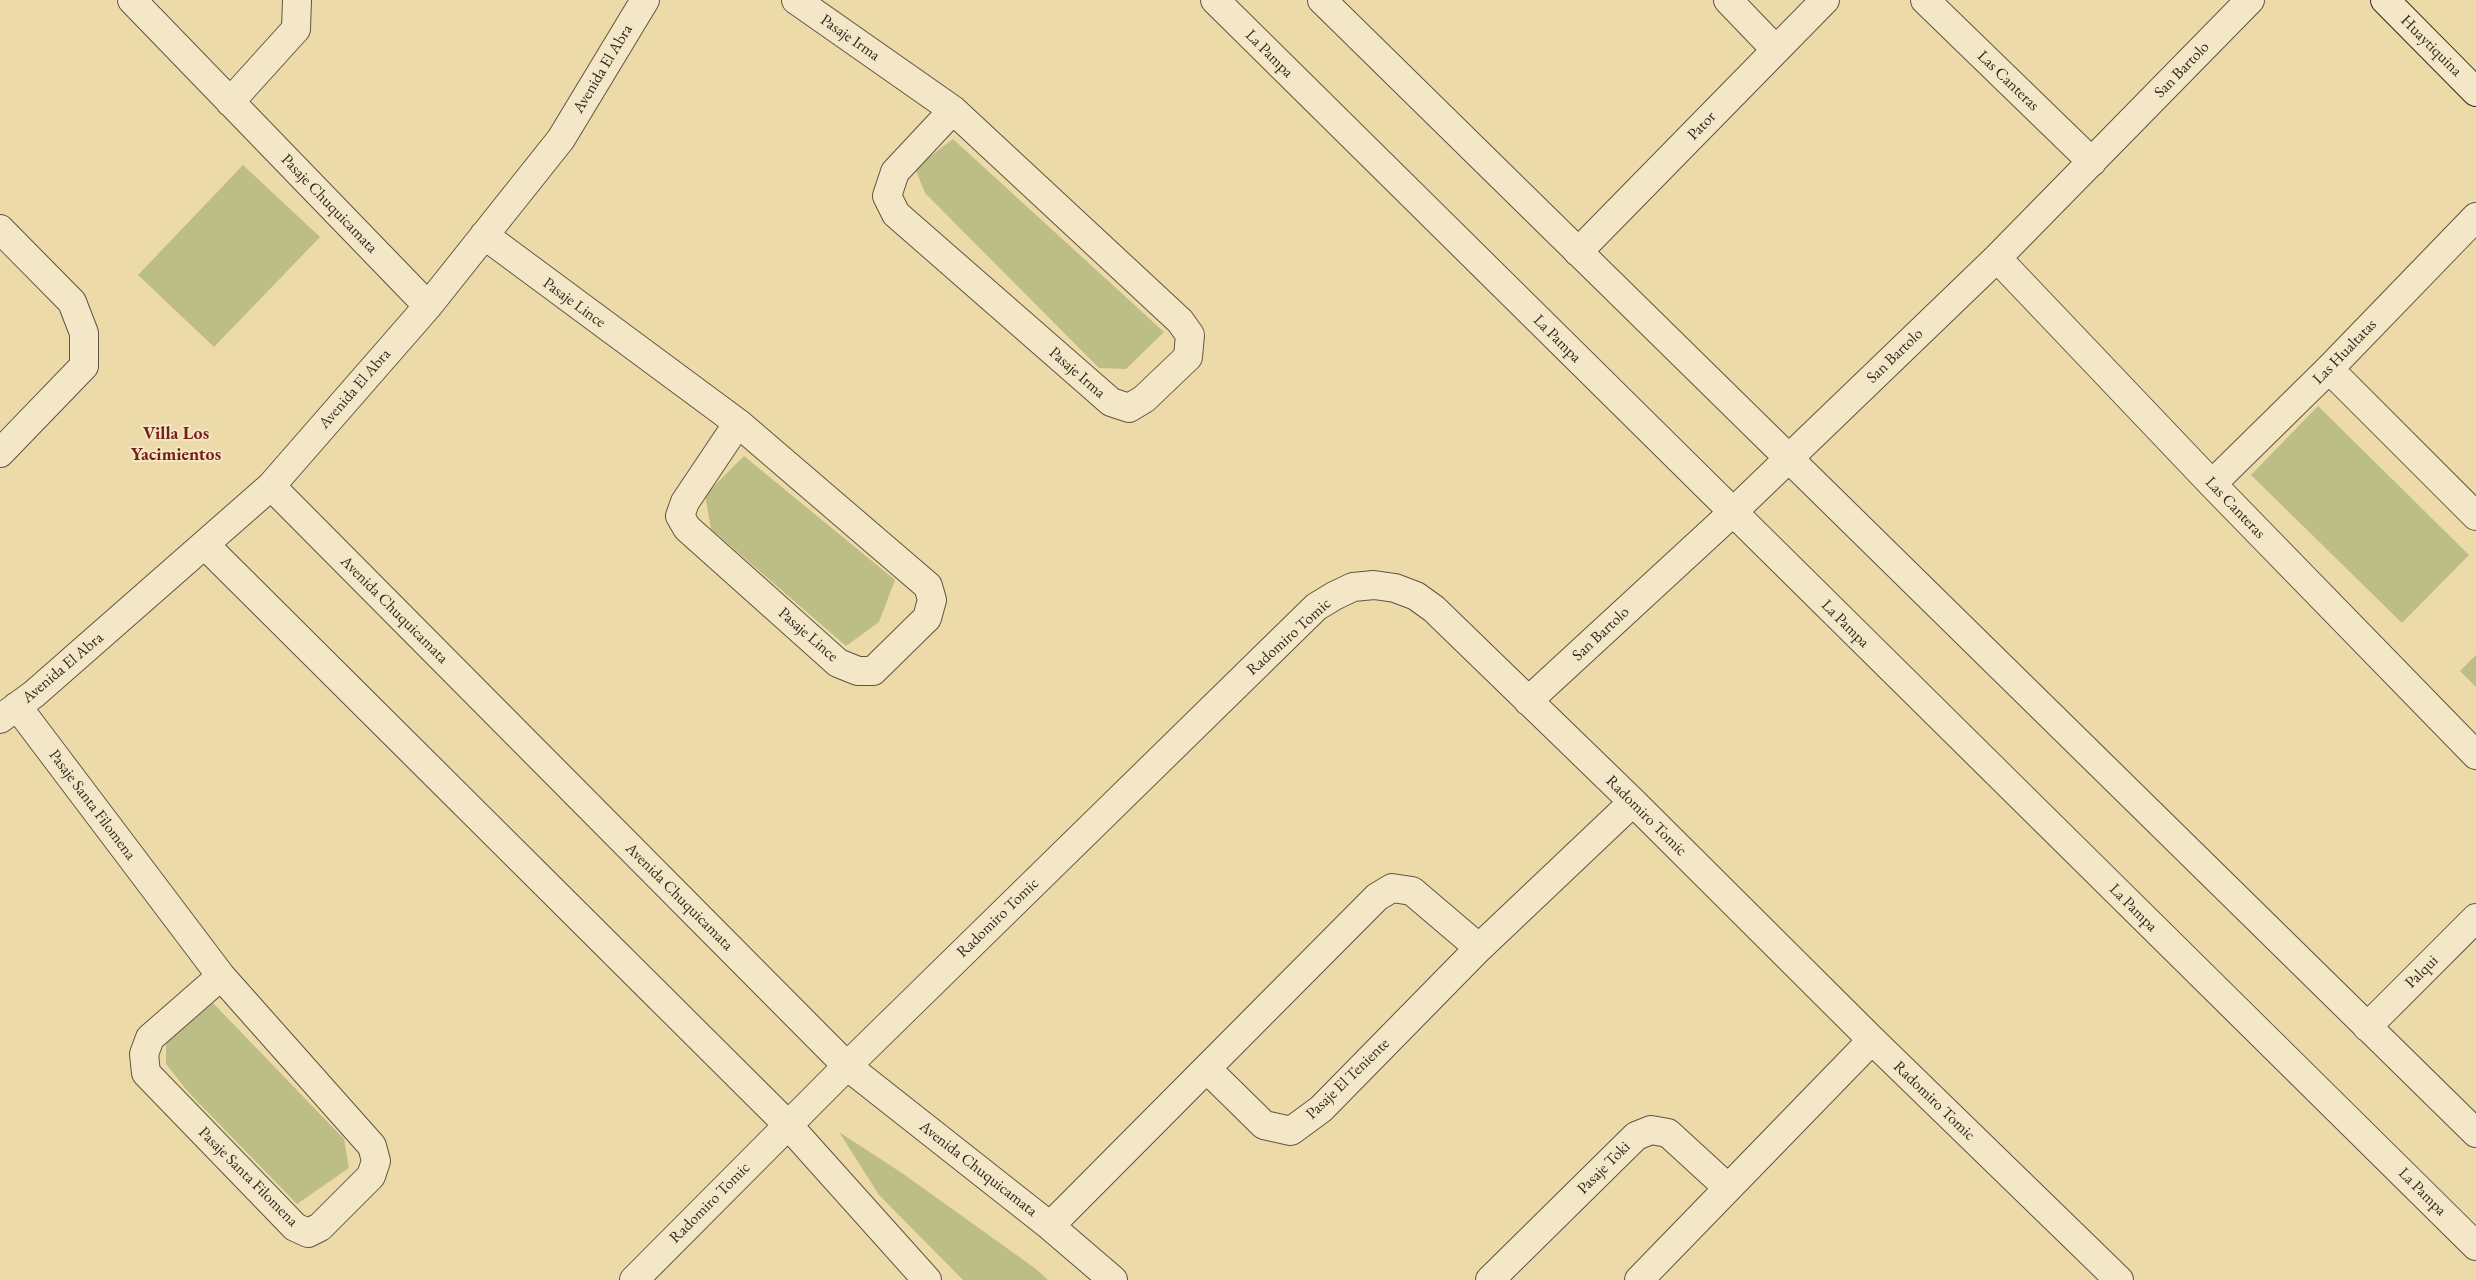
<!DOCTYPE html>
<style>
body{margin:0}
canvas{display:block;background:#eddaa9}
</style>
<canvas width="2476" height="1280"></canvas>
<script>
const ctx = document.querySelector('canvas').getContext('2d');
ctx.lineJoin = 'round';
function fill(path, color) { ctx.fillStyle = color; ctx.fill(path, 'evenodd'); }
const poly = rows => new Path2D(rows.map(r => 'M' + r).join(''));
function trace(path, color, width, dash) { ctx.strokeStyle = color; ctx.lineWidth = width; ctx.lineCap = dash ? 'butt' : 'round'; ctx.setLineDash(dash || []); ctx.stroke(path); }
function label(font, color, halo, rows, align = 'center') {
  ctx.font = font + ' "EB Garamond",serif'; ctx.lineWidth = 4; ctx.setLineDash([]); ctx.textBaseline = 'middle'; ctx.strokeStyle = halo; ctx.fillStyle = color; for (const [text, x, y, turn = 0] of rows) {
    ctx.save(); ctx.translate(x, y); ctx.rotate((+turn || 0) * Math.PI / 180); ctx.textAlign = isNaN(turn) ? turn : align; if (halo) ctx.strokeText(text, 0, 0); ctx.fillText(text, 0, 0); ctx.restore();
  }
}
fill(poly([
 [953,139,1164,332,1126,369,1099,368,925,193,915,168],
 [243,165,320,237,214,347,138,275],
 [2318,406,2469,555,2402,623,2251,475],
 [744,456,895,580,879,622,846,646,711,529,705,495],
 [2476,655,2476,687,2460,671],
 [213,1003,344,1139,349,1168,297,1204,189,1093,166,1064,166,1040],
 [839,1132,902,1173,1036,1269,1048,1280,963,1280,879,1195]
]), '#bcbe86');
const street = poly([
 [132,0,428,306],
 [796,0,953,110,1180,321,1190,335,1188,357,1144,399,1129,408,1111,402,896,214,887,196,895,172,953,110],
 [1215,0,2476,1246],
 [1322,0,2476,1133],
 [1728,0,1776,50],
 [1925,0,2092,162],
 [230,102,296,29,297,0],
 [0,229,72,302,84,333,84,366,0,453],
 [484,235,738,423,928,586,932,600,927,618,873,671,858,671,838,663,687,528,680,516,685,502,738,423],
 [1578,252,1825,0],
 [1997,258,2212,484,2476,755],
 [2329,369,2476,516],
 [2212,484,2329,369,2476,217],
 [271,486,847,1066,1050,1226,1113,1280],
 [205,545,788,1125,927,1280],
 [1528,701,1732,513,1997,258,2250,0],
 [17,706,221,976,372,1146,376,1161,371,1176,320,1227,308,1233,295,1227,146,1073,144,1054,150,1038,221,976],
 [0,719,34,694,271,486,428,306,561,139,645,0],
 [2367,1027,2476,918],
 [1207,1069,1264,1125,1291,1131,1321,1109,1479,948,1633,802],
 [1050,1226,1377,897,1392,888,1412,891,1479,948],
 [634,1280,847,1066,1316,607,1334,596,1353,587,1374,585,1395,588,1416,596,1434,609,1633,802,1872,1040,2119,1280],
 [1490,1280,1636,1136,1651,1130,1668,1133,1728,1188],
 [1639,1280,1872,1040]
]);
const secondary = poly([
 [2385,0,2476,92]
]);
trace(street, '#605442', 30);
trace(secondary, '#31281f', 30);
trace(street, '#f3e7c7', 28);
trace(secondary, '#f3e7c7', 28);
label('16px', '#31281f', '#f3e7c7', [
 ["Pasaje Irma",850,38,35],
 ["Huaytiquina",2431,46,45],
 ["La Pampa",1269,54,45],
 ["Avenida El Abra",603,69,-59],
 ["San Bartolo",2182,70,-46],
 ["Las Canteras",2008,81,44],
 ["Pator",1702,126,-46],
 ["Pasaje Chuquicamata",329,204,46],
 ["Pasaje Lince",574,303,36],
 ["La Pampa",1557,339,45],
 ["Las Hualtatas",2345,352,-46],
 ["San Bartolo",1895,356,-44],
 ["Pasaje Irma",1077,373,41],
 ["Avenida El Abra",355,389,-49],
 ["Las Canteras",2235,508,46],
 ["Avenida Chuquicamata",394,610,45],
 ["La Pampa",1845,624,45],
 ["San Bartolo",1601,634,-43],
 ["Pasaje Lince",808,635,41],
 ["Radomiro Tomic",1289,637,-42],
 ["Avenida El Abra",63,668,-40],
 ["Pasaje Santa Filomena",92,805,53],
 ["Radomiro Tomic",1646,816,45],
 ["Avenida Chuquicamata",679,897,45],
 ["La Pampa",2133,908,45],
 ["Radomiro Tomic",998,918,-44],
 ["Palqui",2422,972,-45],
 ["Pasaje El Teniente",1348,1079,-44],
 ["Radomiro Tomic",1934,1101,44],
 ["Pasaje Toki",1604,1168,-45],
 ["Avenida Chuquicamata",978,1169,38],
 ["Pasaje Santa Filomena",248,1177,45],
 ["La Pampa",2422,1192,45],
 ["Radomiro Tomic",710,1203,-45]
]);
label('bold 18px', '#7a1f14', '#f3e7c7', [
 ["Villa Los",176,434],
 ["Yacimientos",176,455]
]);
</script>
